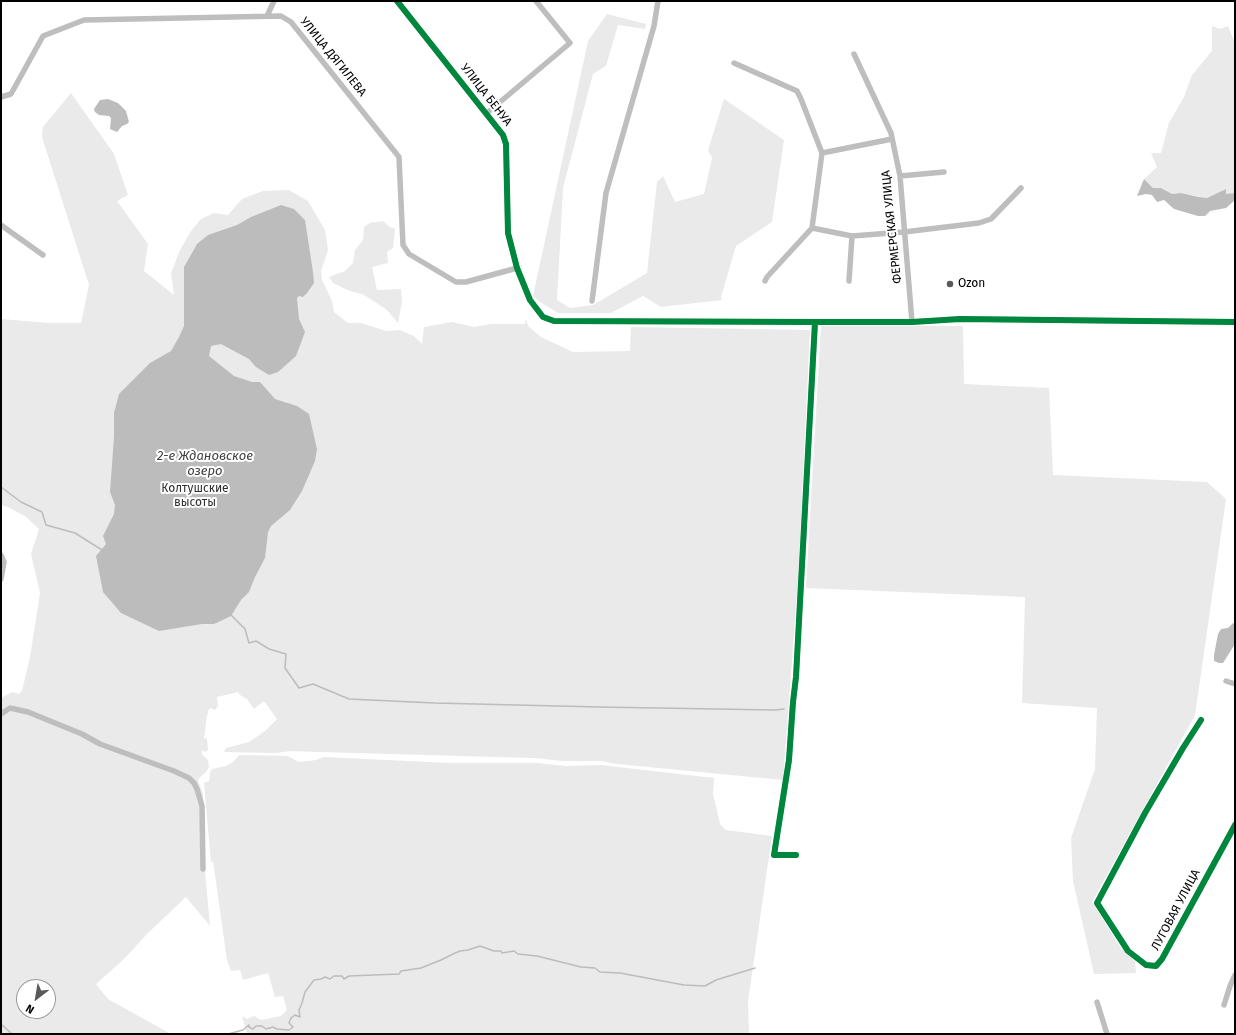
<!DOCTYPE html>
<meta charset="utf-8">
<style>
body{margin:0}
#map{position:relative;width:1236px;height:1035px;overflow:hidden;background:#fff;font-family:"Fira Sans",sans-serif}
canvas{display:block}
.frame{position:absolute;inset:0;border:2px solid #000;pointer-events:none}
.north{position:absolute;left:16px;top:979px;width:40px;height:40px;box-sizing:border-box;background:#fff;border:1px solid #999;border-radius:50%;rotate:211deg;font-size:11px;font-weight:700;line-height:16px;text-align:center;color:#000}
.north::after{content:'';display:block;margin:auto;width:14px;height:18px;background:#595959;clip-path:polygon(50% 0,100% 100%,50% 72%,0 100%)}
</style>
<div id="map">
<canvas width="1236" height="1035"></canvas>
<div class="frame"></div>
<div class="north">N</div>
</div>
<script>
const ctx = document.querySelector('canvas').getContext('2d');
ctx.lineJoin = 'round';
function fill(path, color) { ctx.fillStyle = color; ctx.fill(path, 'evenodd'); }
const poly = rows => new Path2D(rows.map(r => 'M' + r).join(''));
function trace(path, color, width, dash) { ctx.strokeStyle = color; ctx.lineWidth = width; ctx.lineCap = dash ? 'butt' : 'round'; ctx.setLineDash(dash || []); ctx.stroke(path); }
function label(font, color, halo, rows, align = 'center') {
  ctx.font = font + ' "Fira Sans",sans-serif'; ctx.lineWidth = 4; ctx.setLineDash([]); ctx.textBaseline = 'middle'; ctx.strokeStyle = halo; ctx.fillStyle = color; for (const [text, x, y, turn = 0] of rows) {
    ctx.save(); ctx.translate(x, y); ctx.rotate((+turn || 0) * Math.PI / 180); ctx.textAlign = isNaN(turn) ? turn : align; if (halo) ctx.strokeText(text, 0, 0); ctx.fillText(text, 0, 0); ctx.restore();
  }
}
fill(poly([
 [607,14,646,24,645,29,618,25,606,66,593,74,563,188,557,300,570,308,593,305,647,273,657,182,663,176,675,202,704,194,712,158,708,150,724,99,784,140,772,222,736,246,721,297,722,300,661,307,643,296,611,313,558,313,540,302,533,296,588,41],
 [1212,26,1220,29,1228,26,1235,43,1235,193,1225,195,1226,189,1207,198,1181,193,1172,194,1161,188,1153,188,1144,179,1157,167,1151,153,1161,153,1169,123,1184,97,1192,75,1212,51],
 [71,93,114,154,128,195,117,201,148,244,144,271,174,295,171,273,180,250,191,231,201,219,214,213,228,215,242,199,263,191,289,190,308,201,325,230,328,250,321,271,322,280,332,301,334,312,348,323,361,323,386,331,400,330,414,336,422,344,424,327,452,322,474,327,491,324,525,324,526,319,528,326,541,337,573,352,630,351,631,327,810,330,798,581,783,780,617,764,601,761,563,761,534,758,318,752,291,751,276,753,224,752,226,748,249,742,265,731,277,719,264,701,254,709,247,699,240,695,238,692,217,697,218,706,215,710,210,708,208,711,208,715,207,715,204,739,207,738,208,750,205,752,202,750,202,754,208,760,209,767,206,772,199,778,198,780,203,794,204,860,210,926,186,897,148,933,124,959,96,984,108,999,171,1034,1,1034,1,698,12,692,19,694,22,691,30,657,40,593,31,554,39,529,26,517,8,507,1,505,1,319,49,323,81,323,89,285,42,137,43,127],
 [24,987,48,987,48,1011,24,1011],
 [383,221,390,227,395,229,393,248,387,252,388,263,372,267,377,290,401,289,402,302,398,323,387,310,372,300,362,294,350,291,333,283,329,277,345,271,353,263,355,250,363,240,364,227,370,223],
 [821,326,963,326,964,384,1049,388,1053,475,1207,482,1226,499,1195,715,1092,902,1121,948,1135,961,1136,973,1094,974,1073,881,1071,838,1095,769,1097,708,1022,703,1025,597,806,588],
 [239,755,288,756,299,762,316,760,324,757,450,763,537,763,566,766,601,765,714,778,713,794,720,824,726,830,772,836,748,1001,749,1034,247,1034,242,1016,247,1019,254,1016,261,1020,281,1016,287,1010,283,996,275,997,268,973,243,980,240,970,231,971,227,960,213,861,211,863,204,783,209,781,210,773,212,769,226,766,233,762]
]), '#eaeaea');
fill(poly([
 [108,99,118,103,126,111,129,122,127,124,122,126,117,132,110,129,111,118,109,116,99,115,95,112,94,109,100,100],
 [1144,179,1153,188,1161,188,1172,194,1181,193,1199,197,1207,198,1226,189,1226,194,1235,193,1235,200,1226,208,1210,211,1205,216,1198,216,1174,209,1164,200,1157,202,1152,195,1146,194,1137,196],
 [281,205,294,209,305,220,313,272,314,283,307,293,303,297,299,296,297,298,299,319,305,332,296,356,278,372,269,375,256,367,249,359,221,344,211,346,209,356,234,376,252,382,260,382,275,399,297,406,309,414,317,449,315,461,302,491,290,510,271,526,268,532,265,558,255,577,249,592,241,600,231,616,214,624,202,624,159,631,121,613,103,592,96,556,106,544,103,536,114,514,115,505,110,492,114,437,114,413,119,394,150,363,171,351,179,337,184,326,184,267,197,244,208,235,237,225,251,217],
 [1233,623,1235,624,1235,644,1223,663,1219,663,1214,661,1214,655,1218,634,1221,629,1228,628]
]), '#bcbcbc');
trace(poly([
 [1,487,21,502,42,512,46,525,75,533,102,550],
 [230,614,245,629,249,643,256,641,269,649,286,654,285,668,299,688,313,684,349,699,434,703,599,707,775,710,784,709],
 [1,1024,12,1034],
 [228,1034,243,1030,249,1025,249,1027,253,1029,256,1026,262,1026,266,1029,273,1027,277,1029,289,1030,293,1027,289,1023,291,1018,295,1015,300,1017,299,1010,302,1003,305,992,314,980,321,979,325,977,330,979,334,976,342,976,344,979,349,976,399,974,401,971,421,968,441,960,453,954,460,951,468,950,480,946,494,951,501,951,502,953,514,951,518,954,537,956,581,967,595,968,600,972,620,973,684,985,705,986,716,980,755,968]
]), '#bcbcbc', 1.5);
trace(poly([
 [397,1,503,135,506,144,508,233,517,268,530,300,543,317,554,321,815,322,912,322,960,319,1235,322],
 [267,16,274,1],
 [854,54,891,133,900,176,912,322],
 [734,63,797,91,801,99,822,153,812,228],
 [1,97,11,94,43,36,84,20,281,16,291,22,399,157,403,245,409,254,456,282,466,282,517,268],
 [487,113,570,43,536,1],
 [822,153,892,139],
 [900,176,944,172],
 [1,225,43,255],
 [812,228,852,236,904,232,979,223,991,219,1021,188],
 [765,281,767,277,812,228],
 [849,281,852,236],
 [592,301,606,193,654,26,658,1],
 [1,555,4,562,1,579],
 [1226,681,1235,684],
 [1,714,10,708,28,712,82,734,100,744,174,771,189,778,194,783,197,789,202,806,203,869],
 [1201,720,1183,748,1145,813,1097,903,1128,951,1146,965,1156,966,1162,959,1235,825],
 [796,855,774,855,789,760,793,702,796,677,815,322],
 [1097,1002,1107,1034],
 [1224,1005,1230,986,1235,975]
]), '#bebebe', 5.5);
trace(poly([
 [397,1,503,135,506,144,508,233,517,268,530,300,543,317,554,321,815,322,912,322,960,319,1235,322],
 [1201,720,1183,748,1145,813,1097,903,1128,951,1146,965,1156,966,1162,959,1235,825],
 [796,855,774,855,789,760,793,702,796,677,815,322]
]), '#00873e', 6);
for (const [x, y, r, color] of [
 [950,284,4,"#595959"]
]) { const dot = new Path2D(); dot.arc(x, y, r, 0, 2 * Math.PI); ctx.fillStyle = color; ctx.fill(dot); trace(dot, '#fff', 1.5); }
label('12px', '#000', '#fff', [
 ["УЛИЦА ДЯГИЛЕВА",333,57,51],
 ["УЛИЦА БЕНУА",486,95,52],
 ["ФЕРМЕРСКАЯ УЛИЦА",892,227,-96],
 ["ЛУГОВАЯ УЛИЦА",1176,910,-62]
]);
label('12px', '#000', '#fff', [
 ["Ozon",958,284]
], 'left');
label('12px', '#303030', '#fff', [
 ["Колтушские",195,489],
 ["высоты",195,503]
]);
label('italic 13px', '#414141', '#fff', [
 ["2-е Ждановское",205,456],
 ["озеро",205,471]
]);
</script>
